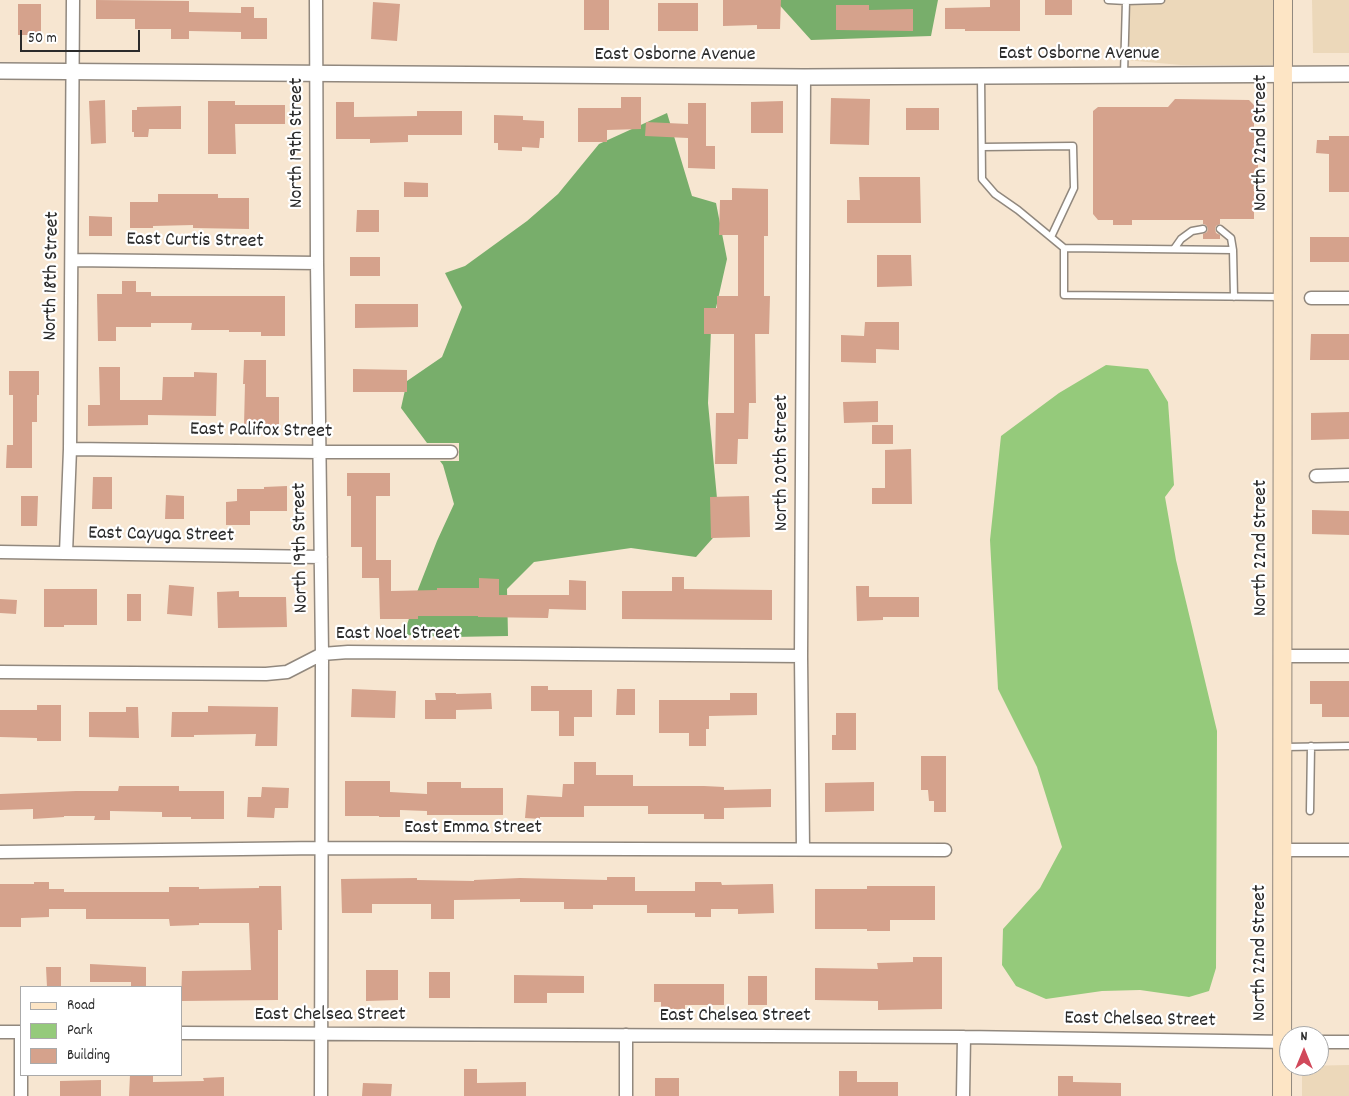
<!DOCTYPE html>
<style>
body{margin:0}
#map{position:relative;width:1349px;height:1096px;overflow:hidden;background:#f7e6d1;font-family:Dekko,sans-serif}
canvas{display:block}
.legend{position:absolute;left:20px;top:986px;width:162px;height:90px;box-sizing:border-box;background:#fff;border:1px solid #aaa;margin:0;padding:6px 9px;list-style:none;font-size:15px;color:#2b2b2b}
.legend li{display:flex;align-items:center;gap:10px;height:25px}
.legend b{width:25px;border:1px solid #aaa}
.north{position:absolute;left:1279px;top:1026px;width:50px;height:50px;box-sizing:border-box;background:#fff;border:1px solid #aaa;border-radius:50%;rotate:0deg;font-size:14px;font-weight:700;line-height:20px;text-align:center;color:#2b2b2b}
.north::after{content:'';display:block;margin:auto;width:18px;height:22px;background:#d1495b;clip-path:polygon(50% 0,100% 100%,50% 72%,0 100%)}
.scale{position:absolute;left:20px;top:30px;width:120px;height:22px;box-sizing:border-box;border:2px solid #2b2b2b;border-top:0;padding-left:6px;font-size:15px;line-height:18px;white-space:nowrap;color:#2b2b2b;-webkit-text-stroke:4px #fff;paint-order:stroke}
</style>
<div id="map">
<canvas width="1349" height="1096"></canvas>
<ul class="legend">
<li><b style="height:6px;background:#fde5c5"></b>Road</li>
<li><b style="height:14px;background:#95ca7b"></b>Park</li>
<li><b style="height:14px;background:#d5a28c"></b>Building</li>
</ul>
<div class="north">N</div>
<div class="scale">50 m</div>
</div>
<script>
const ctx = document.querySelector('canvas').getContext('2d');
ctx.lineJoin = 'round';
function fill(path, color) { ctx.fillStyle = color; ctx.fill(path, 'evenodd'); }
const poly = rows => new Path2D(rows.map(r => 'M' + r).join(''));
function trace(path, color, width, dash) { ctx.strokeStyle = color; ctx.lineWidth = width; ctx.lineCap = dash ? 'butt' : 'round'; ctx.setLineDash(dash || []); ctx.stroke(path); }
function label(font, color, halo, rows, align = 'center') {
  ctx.font = font + ' Dekko,sans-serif'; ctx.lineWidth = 4.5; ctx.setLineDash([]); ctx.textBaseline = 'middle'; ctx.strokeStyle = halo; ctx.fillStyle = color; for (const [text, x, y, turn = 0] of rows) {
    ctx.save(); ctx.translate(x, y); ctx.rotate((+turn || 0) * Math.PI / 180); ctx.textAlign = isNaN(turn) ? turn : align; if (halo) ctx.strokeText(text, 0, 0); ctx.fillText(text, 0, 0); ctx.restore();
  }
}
fill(poly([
 [1123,0,1275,0,1275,65,1181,65,1125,60],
 [1312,0,1349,0,1349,53,1313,53],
 [1349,1065,1349,1096,1302,1096,1302,1066]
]), '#ecd8ba');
fill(poly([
 [1106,365,1148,369,1168,402,1174,485,1165,497,1176,560,1217,731,1216,968,1209,991,1189,997,1140,990,1102,991,1046,999,1016,986,1002,965,1003,929,1040,888,1062,847,1037,767,998,689,990,540,1001,436,1059,393]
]), '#95ca7b');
fill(poly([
 [775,0,938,0,931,36,811,40],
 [667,113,692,196,716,203,727,259,711,330,708,403,720,530,696,557,631,548,534,562,507,589,508,636,453,637,404,635,417,592,437,541,454,504,443,465,440,461,459,461,459,443,427,443,401,408,407,381,442,357,462,307,445,273,465,266,527,221,558,194,599,144]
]), '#78ae6b');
fill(poly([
 [96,0,189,1,189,12,241,13,241,7,254,7,254,18,267,18,267,39,241,39,241,32,189,31,189,39,171,39,171,29,135,29,135,19,96,19],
 [584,0,609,0,609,30,584,30],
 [723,0,781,0,780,29,757,29,757,25,723,26],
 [990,0,1020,0,1020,31,965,31,965,29,945,29,945,8,990,7],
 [1045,0,1072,0,1072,15,1045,15],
 [373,2,400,4,397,41,371,39],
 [658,3,698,3,698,31,658,31],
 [18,4,41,4,41,35,18,35],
 [836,5,869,5,869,10,913,9,913,31,836,30],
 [621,97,641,97,641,129,607,130,607,142,578,142,578,108,621,108],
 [831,98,870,99,869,145,830,144],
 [1175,99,1249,100,1254,105,1254,155,1258,155,1258,175,1254,175,1254,219,1220,219,1220,224,1216,226,1215,229,1216,233,1220,235,1220,239,1203,239,1203,234,1207,232,1208,229,1206,225,1203,224,1203,220,1132,220,1132,225,1113,225,1113,220,1098,220,1093,214,1093,111,1098,107,1168,107],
 [105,100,106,143,91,144,89,101],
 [208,101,235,101,235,105,285,105,285,124,235,124,236,154,208,154],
 [783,101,783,133,751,133,751,102],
 [336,102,354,102,354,117,417,116,417,111,462,111,462,135,408,135,408,142,370,143,370,139,336,139],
 [688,103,706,103,706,146,715,146,715,169,688,168,688,138,645,136,646,122,688,124],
 [181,106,181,129,149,129,148,137,134,137,134,132,132,132,132,110,137,110,137,107],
 [906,108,939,108,939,130,906,130],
 [494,115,523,116,523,120,544,121,544,138,540,138,539,148,522,147,522,151,498,150,498,143,494,143],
 [1329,136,1349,136,1349,192,1329,192,1329,154,1316,153,1317,140,1329,140],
 [859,177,920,177,921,223,847,223,847,200,860,200],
 [404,182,428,183,428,197,404,197],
 [732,188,768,189,768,236,764,236,764,296,770,296,769,334,755,334,756,403,749,403,748,439,738,439,737,464,715,464,716,413,734,413,734,334,704,334,704,308,717,308,717,296,738,296,738,235,719,235,720,200,732,200],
 [158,194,218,194,218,198,249,198,249,229,193,228,193,225,153,226,153,228,130,228,130,202,158,202],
 [357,210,379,210,379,232,356,232],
 [89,216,112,217,112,236,89,236],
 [1310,237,1349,237,1349,262,1310,262],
 [877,255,911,255,912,286,877,287],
 [350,257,380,257,380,276,350,276],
 [122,281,136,281,136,292,151,292,151,296,285,296,285,336,261,336,261,332,229,332,229,330,191,330,192,323,151,323,151,327,116,327,116,341,98,341,97,294,122,294],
 [355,304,418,304,418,327,355,328],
 [865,322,899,322,899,350,876,349,876,363,841,362,841,335,864,336],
 [1311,334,1349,334,1349,360,1310,360],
 [244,360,266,360,266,397,279,397,279,427,244,426,245,384,243,384],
 [99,367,120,367,120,400,162,400,163,377,194,377,194,372,217,373,216,416,148,415,148,425,88,426,88,405,100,405],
 [353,369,407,370,407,392,353,392],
 [9,371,39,371,39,395,37,395,37,422,32,422,32,468,6,468,7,445,13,445,13,395,9,395],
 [878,401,878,422,844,423,843,402],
 [1349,412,1349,439,1311,440,1311,413],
 [872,425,893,425,893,444,872,444],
 [911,449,912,504,872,504,872,488,885,488,885,450],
 [347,473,390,473,390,496,376,496,376,560,391,560,391,591,437,590,437,588,479,588,479,578,499,579,499,595,569,595,569,580,586,581,586,610,549,609,548,618,478,617,478,616,418,616,418,619,380,619,379,578,362,578,362,547,351,547,351,496,347,496],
 [93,477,112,477,112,509,92,509],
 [287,486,287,511,250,511,250,525,226,525,226,502,237,501,237,489,264,489,264,487],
 [166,495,184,496,184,519,165,519],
 [21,496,38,496,37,526,21,526],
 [749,496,750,537,711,538,710,497],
 [1312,510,1349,511,1349,535,1312,534],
 [672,577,684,577,684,589,772,590,772,620,622,619,622,591,672,591],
 [169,585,194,587,192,616,167,614],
 [856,586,869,586,869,597,919,597,919,617,883,617,883,620,857,621],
 [44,589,97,589,97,625,64,625,64,627,44,627],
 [239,591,239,597,286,597,287,627,218,628,217,592],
 [127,594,141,594,141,621,127,621],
 [0,599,17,600,16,614,0,613],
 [1310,681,1349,681,1349,717,1322,717,1322,704,1310,704],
 [531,686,548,686,548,690,592,690,592,717,574,717,574,736,559,736,559,711,531,711],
 [352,689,396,691,395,718,351,717],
 [617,689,635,689,635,715,616,715],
 [435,693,456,693,456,694,491,693,492,709,456,710,456,719,425,719,425,700,436,700],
 [730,693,757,693,757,715,709,716,709,729,706,729,706,746,689,746,689,733,659,733,659,700,730,700],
 [37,705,61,705,61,741,37,741,37,738,0,737,0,710,37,710],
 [208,706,278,707,277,746,255,746,256,734,194,735,194,737,171,737,172,712,208,712],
 [126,707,138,707,139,738,89,737,89,712,126,712],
 [836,713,856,713,856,750,832,750,832,735,836,735],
 [921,756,946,756,946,812,934,812,934,801,929,801,928,790,921,790],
 [574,762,596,762,596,775,633,775,633,786,704,786,724,787,724,790,771,789,771,807,724,808,724,819,704,819,704,814,648,814,648,806,584,806,584,817,540,817,540,819,525,818,527,795,562,797,563,784,574,784],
 [345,781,390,781,390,792,427,794,427,782,461,782,461,788,503,788,503,815,427,815,427,811,400,810,400,817,379,817,379,816,345,816],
 [874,782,874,811,825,812,825,783],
 [119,786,179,786,179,791,224,791,224,819,191,819,191,817,162,817,162,812,110,811,110,820,94,820,95,816,64,816,64,817,33,819,33,809,0,810,0,794,76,791,118,791],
 [262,787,289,788,288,808,275,808,274,818,247,817,248,797,261,797],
 [607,877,635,877,635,891,695,891,695,882,721,882,722,885,773,884,774,913,738,914,738,909,711,909,711,917,695,917,695,913,647,913,647,905,593,905,593,909,564,909,564,902,520,902,520,899,454,900,454,919,431,919,431,904,372,904,372,913,342,913,341,879,417,878,417,880,474,881,474,880,520,878,607,880],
 [34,882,49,882,49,889,64,889,64,892,169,892,169,887,199,887,199,889,259,888,259,886,281,886,282,930,278,930,278,1000,181,1001,182,971,251,970,249,923,199,923,199,925,170,926,169,919,86,919,86,909,49,909,49,917,21,918,21,927,0,927,0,884,34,884],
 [867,886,935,886,935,920,890,920,890,931,867,931,867,929,815,929,815,889,867,889],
 [913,957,942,957,942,1009,878,1010,878,1001,815,1000,815,968,878,969,877,963,913,962],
 [90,964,146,967,146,987,131,987,131,982,90,982],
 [46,967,61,967,61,987,47,987],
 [366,970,398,970,398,1000,366,1001],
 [429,972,450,972,450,998,429,998],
 [514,975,584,976,584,993,547,993,547,1003,514,1003],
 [748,976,767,976,767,1005,748,1005],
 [654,984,724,984,724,1005,685,1005,685,1009,661,1009,661,1002,654,1002],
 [464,1069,477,1069,477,1083,526,1082,526,1096,464,1096],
 [839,1071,857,1071,857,1082,898,1082,898,1096,839,1096],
 [130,1075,153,1076,153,1082,204,1081,203,1078,224,1077,224,1096,129,1096],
 [1058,1076,1073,1076,1073,1082,1121,1083,1121,1096,1058,1096],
 [655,1078,679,1078,679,1096,655,1096],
 [101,1080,101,1096,60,1096,60,1081],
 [363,1083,392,1084,391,1096,362,1096]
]), '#d5a28c');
const service = poly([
 [1108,0,1126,1,1161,0],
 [1124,74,1126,1],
 [981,76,982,179,995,194,1018,210,1064,248,1064,295,1282,297],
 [982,147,1073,146,1074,188,1051,237],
 [1220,229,1231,238,1233,250],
 [1064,248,1233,250,1234,297],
 [1174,249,1181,239,1192,231,1203,229],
 [1284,747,1349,746],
 [1310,811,1311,746]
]);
const minor = poly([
 [316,0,317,263,322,654,321,1096],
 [72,260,317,263],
 [1311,298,1349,298],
 [70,449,320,452,451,452],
 [1316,476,1349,475],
 [0,552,321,557],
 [66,553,70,449,73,0],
 [1283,656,1349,656],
 [0,672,266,674,287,672,322,654,348,652,801,656],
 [803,849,801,656,804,77],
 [1282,850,1349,850],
 [0,852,321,848,945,850],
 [0,1032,21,1032],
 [21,1032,21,1096],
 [181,1033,964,1037,1289,1042],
 [626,1035,626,1096],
 [1319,1042,1349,1042],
 [963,1096,964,1037]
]);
const tertiary = poly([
 [0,71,804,77,1349,74]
]);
const secondary = poly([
 [1282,1096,1283,0]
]);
trace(service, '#91887e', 9);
trace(minor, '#91887e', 15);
trace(tertiary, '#91887e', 18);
trace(secondary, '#91887e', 20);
trace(service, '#fff', 6);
trace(minor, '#fff', 12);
trace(tertiary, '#fff', 15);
trace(secondary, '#fde5c5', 18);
label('20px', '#2b2b2b', '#fff', [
 ["East Osborne Avenue",1079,55],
 ["East Osborne Avenue",675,56],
 ["North 19th Street",298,143,-90],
 ["North 22nd Street",1262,143,-90],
 ["East Curtis Street",195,242,1],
 ["North 18th Street",53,276,-89],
 ["East Palifox Street",261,432,1],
 ["North 20th Street",783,463,-90],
 ["East Cayuga Street",161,536,1],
 ["North 19th Street",302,548,-91],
 ["North 22nd Street",1262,548,-90],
 ["East Noel Street",398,635],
 ["East Emma Street",473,829],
 ["North 22nd Street",1261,953,-90],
 ["East Chelsea Street",330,1016],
 ["East Chelsea Street",735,1017],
 ["East Chelsea Street",1140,1021,1]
]);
</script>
